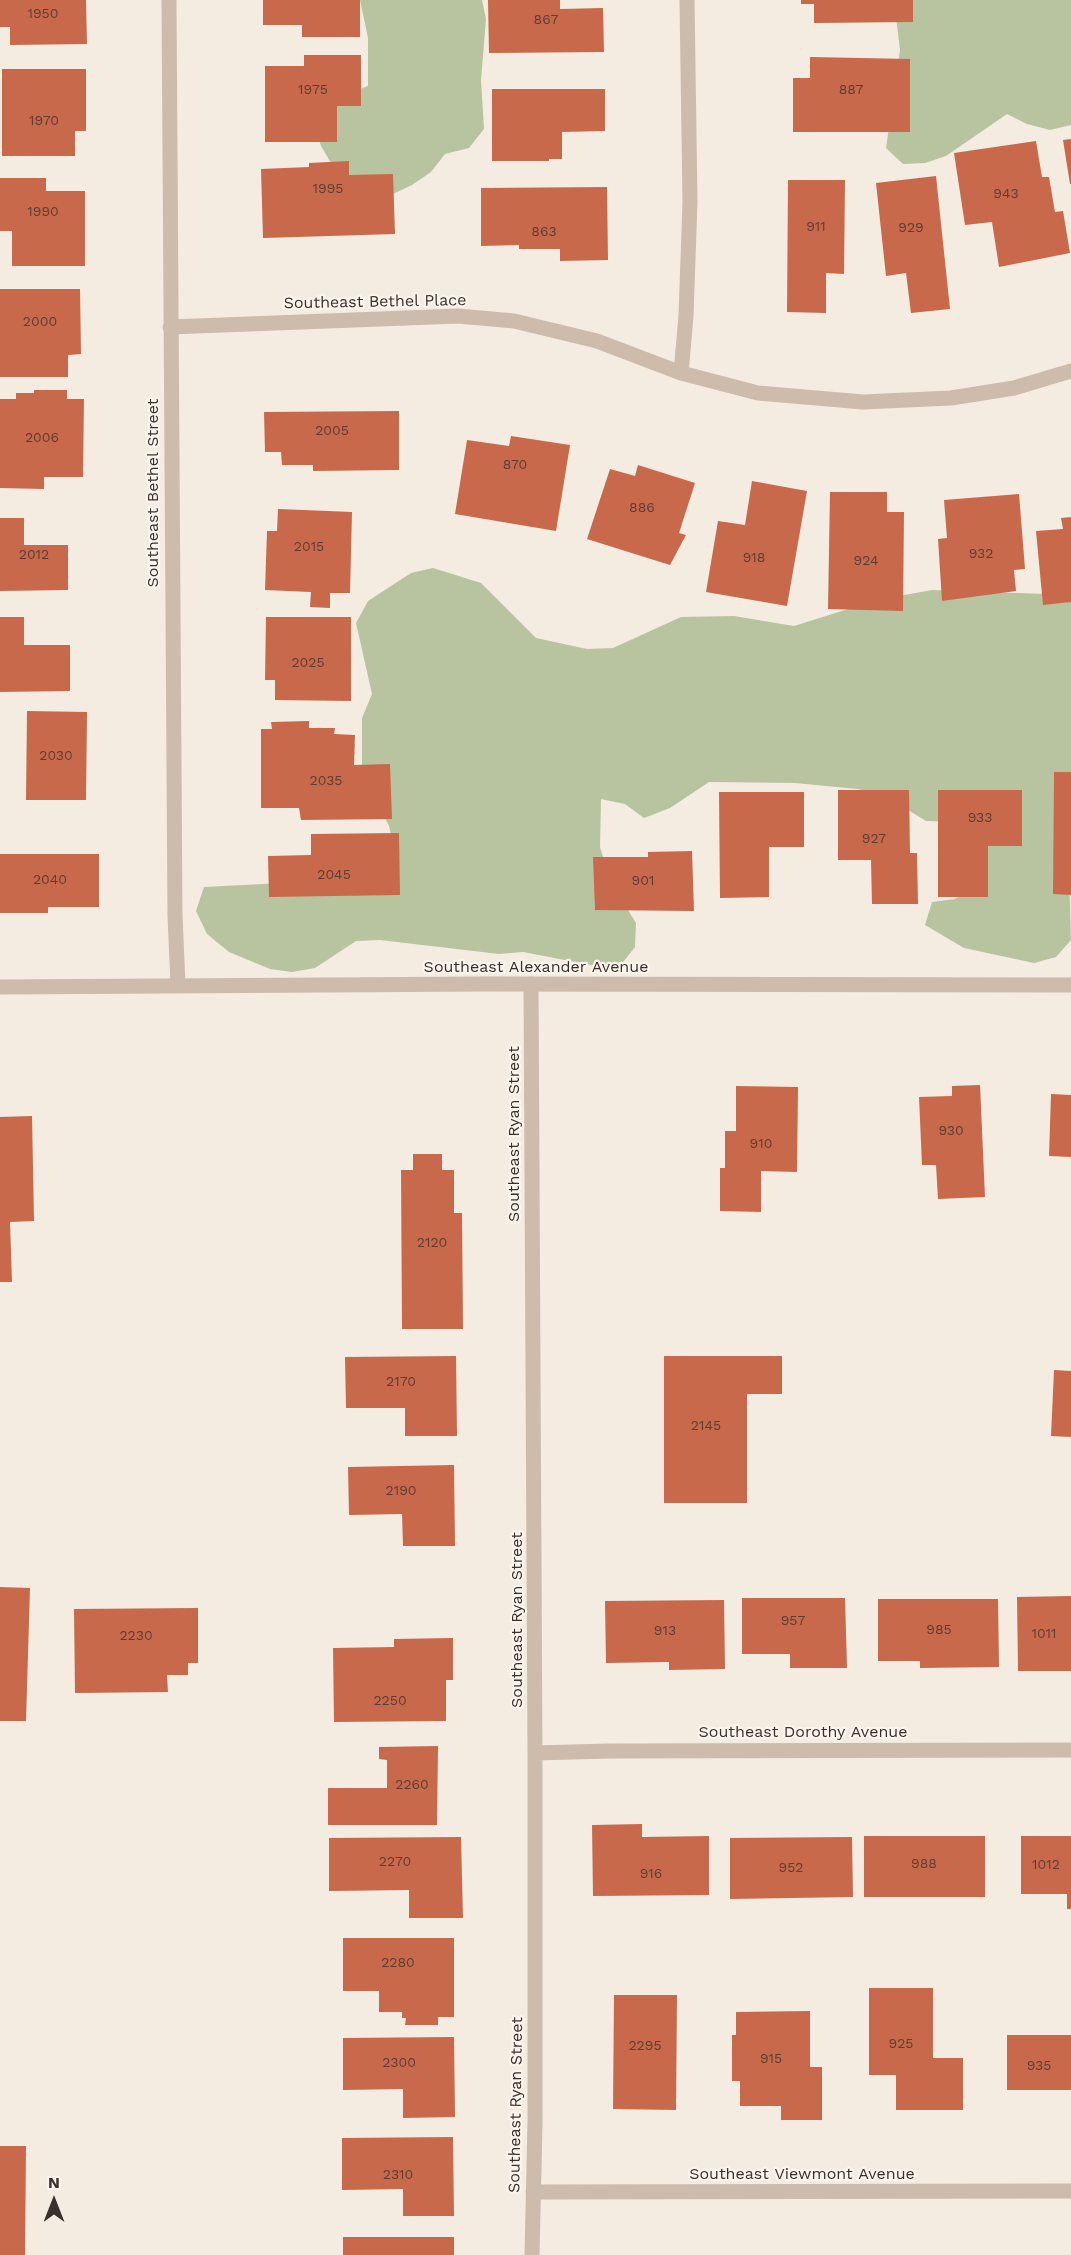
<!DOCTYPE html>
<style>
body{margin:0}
#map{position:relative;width:1071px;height:2255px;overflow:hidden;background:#f4ebe1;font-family:"Work Sans",sans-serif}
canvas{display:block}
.north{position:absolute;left:24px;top:2171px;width:60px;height:60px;-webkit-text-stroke:4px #fbf5ee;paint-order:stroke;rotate:0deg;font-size:16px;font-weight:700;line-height:24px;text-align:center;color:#3b302b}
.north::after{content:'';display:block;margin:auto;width:21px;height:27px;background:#3b302b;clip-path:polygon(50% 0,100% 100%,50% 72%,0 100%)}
</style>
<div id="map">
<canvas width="1071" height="2255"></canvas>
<div class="north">N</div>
</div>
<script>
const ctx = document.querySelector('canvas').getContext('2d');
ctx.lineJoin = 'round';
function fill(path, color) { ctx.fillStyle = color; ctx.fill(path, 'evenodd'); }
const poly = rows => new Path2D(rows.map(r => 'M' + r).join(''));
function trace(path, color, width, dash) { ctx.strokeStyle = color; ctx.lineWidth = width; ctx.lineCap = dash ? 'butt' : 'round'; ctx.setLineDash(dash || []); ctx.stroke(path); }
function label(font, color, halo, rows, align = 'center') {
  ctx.font = font + ' "Work Sans",sans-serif'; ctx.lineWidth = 4.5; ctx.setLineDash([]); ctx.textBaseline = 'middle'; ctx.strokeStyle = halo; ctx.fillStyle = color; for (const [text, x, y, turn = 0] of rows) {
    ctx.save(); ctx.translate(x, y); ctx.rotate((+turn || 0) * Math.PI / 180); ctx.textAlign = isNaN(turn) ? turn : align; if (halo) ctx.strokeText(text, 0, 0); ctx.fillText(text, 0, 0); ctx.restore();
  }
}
fill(poly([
 [360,0,482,0,486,19,481,80,484,129,469,148,445,154,431,172,412,185,391,195,345,187,321,146,314,124,321,103,368,86,368,38],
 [894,0,1071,0,1071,125,1050,130,1027,124,1007,114,946,156,925,163,903,164,886,148,900,50],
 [433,568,481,583,536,638,587,649,613,648,681,617,734,616,794,626,877,600,932,590,1047,594,1071,593,1071,794,1067,806,1071,940,1056,957,1034,963,964,948,925,925,932,902,955,899,985,877,953,822,926,821,887,797,858,789,795,783,709,782,670,808,644,818,625,804,601,799,600,847,611,882,636,923,635,947,620,966,596,966,523,952,499,954,380,940,356,941,315,968,292,972,270,969,229,952,207,934,196,911,204,887,282,883,395,851,389,826,362,772,362,718,372,694,356,623,368,601,411,573]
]), '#b8c4a0');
fill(poly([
 [0,0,86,0,87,44,10,45,10,27,0,27],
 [263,0,360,0,360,37,302,37,302,25,263,25],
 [488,0,560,0,560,9,603,8,604,52,489,53],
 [801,0,913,0,913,22,814,23,814,4,801,4],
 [304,55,361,55,361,106,337,106,337,142,265,142,265,66,304,66],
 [810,57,910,59,910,132,793,132,793,78,810,78],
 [2,69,86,69,86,131,75,131,75,156,2,156],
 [492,89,605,89,605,131,562,132,562,159,549,159,549,161,492,161],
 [1071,139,1071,184,1070,184,1063,140],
 [1036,141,1042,177,1049,177,1055,212,1063,211,1070,253,999,267,992,222,965,225,954,153],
 [349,161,349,175,393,174,395,234,263,238,261,169,309,167,309,163],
 [936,176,950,309,911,313,906,273,886,276,876,183],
 [0,178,46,178,46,191,85,191,85,266,12,266,12,231,0,231],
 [788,180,845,180,844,274,826,273,826,313,787,312],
 [607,187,608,260,560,261,560,249,519,249,519,245,481,246,481,188],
 [0,289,80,289,81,354,68,355,68,377,0,377],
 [34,390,67,390,67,399,84,399,83,477,44,477,44,489,0,488,0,399,16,399,16,393,34,393],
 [399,411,399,470,313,471,313,465,282,465,281,452,265,452,264,412],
 [511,436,570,445,556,531,455,514,467,440,509,446],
 [638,465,695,483,679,533,686,535,670,565,587,539,610,469,635,476],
 [752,481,807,491,787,606,706,592,718,521,745,525],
 [830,492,887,492,887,512,904,512,903,611,828,609],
 [1019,494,1025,569,1014,570,1016,591,942,601,938,539,947,538,944,500],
 [278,509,352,512,350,593,330,593,330,608,310,607,311,592,265,590,267,531,277,531],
 [1071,517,1071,602,1043,605,1036,531,1063,529,1061,518],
 [0,518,24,518,24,545,68,545,68,590,0,591],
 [0,617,24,617,24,645,70,645,70,691,0,692],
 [266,617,351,617,351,701,275,700,275,680,265,680],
 [27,711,87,712,86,800,26,800],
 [309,721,309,728,335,728,334,734,355,735,354,765,390,764,392,819,301,820,299,808,261,808,261,729,272,729,271,722],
 [1054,772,1071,772,1071,895,1053,894],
 [838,790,909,790,910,853,917,853,918,904,872,904,871,860,838,860],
 [938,790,1022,790,1022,846,988,846,988,897,938,897],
 [719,792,804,792,804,847,769,847,769,897,720,898],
 [399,833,400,895,269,897,268,856,311,855,311,834],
 [692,851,694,911,595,910,593,857,648,857,648,852],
 [0,854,99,854,99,907,48,907,48,913,0,913],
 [980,1085,985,1197,938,1199,936,1165,922,1165,919,1097,952,1096,952,1086],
 [736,1086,798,1087,797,1172,761,1171,761,1212,720,1211,720,1168,725,1168,725,1131,736,1131],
 [1051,1094,1071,1095,1071,1157,1049,1156],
 [32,1116,34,1221,10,1222,12,1282,0,1282,0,1117],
 [413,1154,442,1154,442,1170,454,1170,454,1213,462,1213,463,1329,402,1329,401,1170,413,1170],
 [456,1356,457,1436,405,1436,405,1408,346,1408,345,1357],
 [664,1356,782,1356,782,1394,747,1394,747,1503,664,1503],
 [1054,1370,1071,1371,1071,1437,1051,1436],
 [454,1465,455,1546,403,1546,402,1514,349,1515,348,1467],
 [0,1587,30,1588,26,1721,0,1721],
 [1071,1596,1071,1671,1018,1671,1017,1597],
 [742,1598,845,1598,847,1668,790,1668,790,1654,742,1654],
 [878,1599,998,1599,999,1667,920,1668,920,1661,878,1661],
 [724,1600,725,1669,669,1670,669,1662,606,1663,605,1601],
 [198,1608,198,1663,188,1663,188,1675,167,1675,168,1692,75,1693,74,1609],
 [453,1638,453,1680,446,1680,446,1721,334,1722,333,1648,394,1647,394,1639],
 [438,1746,437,1825,328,1825,328,1788,387,1788,387,1760,379,1759,379,1747],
 [642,1824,642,1837,709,1836,709,1895,593,1896,592,1825],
 [864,1836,985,1836,985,1897,864,1897],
 [1021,1836,1071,1836,1071,1909,1067,1909,1067,1894,1021,1894],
 [461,1837,463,1918,409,1918,409,1890,329,1891,329,1838],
 [852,1837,853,1897,730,1899,730,1838],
 [343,1938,454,1938,454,2017,438,2017,438,2025,405,2025,406,2018,402,2018,402,2012,379,2012,379,1991,343,1991],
 [869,1988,933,1988,933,2058,963,2058,963,2110,896,2110,896,2075,869,2075],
 [614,1995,677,1995,676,2110,613,2109],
 [810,2011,810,2067,822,2067,822,2120,781,2120,781,2106,740,2106,740,2081,732,2081,732,2035,736,2035,736,2012],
 [1007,2035,1071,2035,1071,2090,1007,2090],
 [454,2037,455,2117,403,2118,403,2089,343,2090,343,2038],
 [453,2137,454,2216,403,2216,403,2189,342,2190,342,2138],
 [0,2146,26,2146,25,2255,0,2255],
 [343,2237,454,2237,454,2255,343,2255]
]), '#c8694b');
trace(poly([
 [169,0,175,915,178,985],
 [170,327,458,316,514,321,597,341,681,373,758,393,863,402,951,398,1014,388,1071,371],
 [681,373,686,316,690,202,687,0],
 [531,984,535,1753,535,2123,532,2255],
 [535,1753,609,1751,1071,1750],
 [533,2192,1071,2191]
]), '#cdbbac', 15);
trace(poly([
 [0,987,486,984,1071,985]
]), '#cdbbac', 15);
label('14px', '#5e3e33', null, [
 ["1950",43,14],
 ["867",546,20],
 ["1975",313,90],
 ["887",851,90],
 ["1970",44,121],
 ["1995",328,189],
 ["943",1006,194],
 ["1990",43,212],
 ["911",816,227],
 ["929",911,228],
 ["863",544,232],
 ["2000",40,322],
 ["2005",332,431],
 ["2006",42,438],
 ["870",515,465],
 ["886",642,508],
 ["2015",309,547],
 ["932",981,554],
 ["2012",34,555],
 ["918",754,558],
 ["924",866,561],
 ["2025",308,663],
 ["2030",56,756],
 ["2035",326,781],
 ["933",980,818],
 ["927",874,839],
 ["2045",334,875],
 ["2040",50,880],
 ["901",643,881],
 ["930",951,1131],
 ["910",761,1144],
 ["2120",432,1243],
 ["2170",401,1382],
 ["2145",706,1426],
 ["2190",401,1491],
 ["957",793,1621],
 ["985",939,1630],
 ["913",665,1631],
 ["1011",1044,1634],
 ["2230",136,1636],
 ["2250",390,1701],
 ["2260",412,1785],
 ["2270",395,1862],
 ["988",924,1864],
 ["1012",1046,1865],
 ["952",791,1868],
 ["916",651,1874],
 ["2280",398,1963],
 ["925",901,2044],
 ["2295",645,2046],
 ["915",771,2059],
 ["2300",399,2063],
 ["935",1039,2066],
 ["2310",398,2175]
]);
label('16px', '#3b302b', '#fbf5ee', [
 ["Southeast Bethel Place",375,302,-1],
 ["Southeast Bethel Street",153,493,-90],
 ["Southeast Alexander Avenue",536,967],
 ["Southeast Ryan Street",514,1134,-90],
 ["Southeast Ryan Street",517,1620,-90],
 ["Southeast Dorothy Avenue",803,1732],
 ["Southeast Ryan Street",516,2105,-89],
 ["Southeast Viewmont Avenue",802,2174]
]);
</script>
